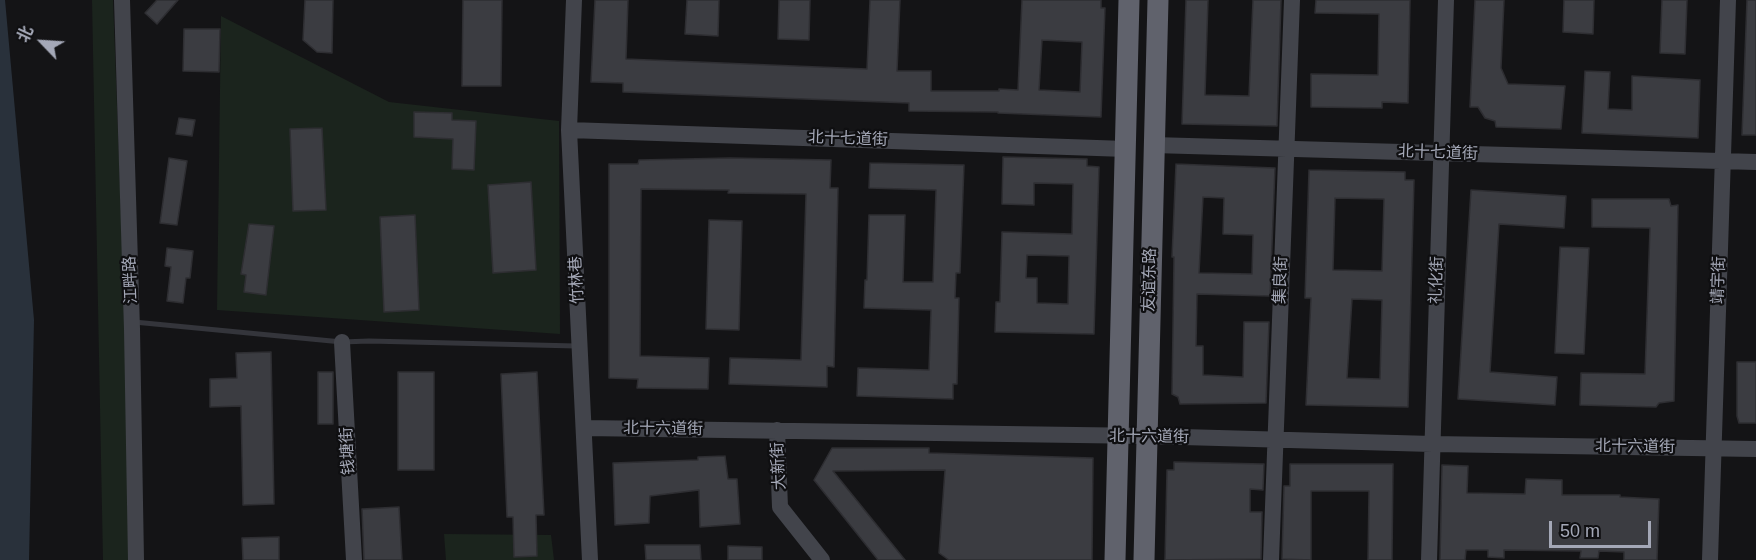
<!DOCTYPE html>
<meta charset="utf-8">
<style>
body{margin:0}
#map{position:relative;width:1756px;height:560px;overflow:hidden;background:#141416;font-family:Helvetica,"Noto Sans SC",sans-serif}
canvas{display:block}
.north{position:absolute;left:12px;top:12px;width:60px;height:60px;-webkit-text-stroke:4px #0f0f11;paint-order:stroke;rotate:295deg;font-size:16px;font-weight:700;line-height:24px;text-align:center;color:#a4a8b7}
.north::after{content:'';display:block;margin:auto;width:21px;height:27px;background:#a4a8b7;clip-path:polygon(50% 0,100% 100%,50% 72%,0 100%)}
.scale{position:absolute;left:1549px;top:521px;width:102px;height:27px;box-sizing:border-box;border:3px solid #a4a8b7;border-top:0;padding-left:8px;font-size:18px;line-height:21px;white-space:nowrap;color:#a4a8b7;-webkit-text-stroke:4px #0f0f11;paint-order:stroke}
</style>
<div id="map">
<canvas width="1756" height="560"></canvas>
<div class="north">北</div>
<div class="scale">50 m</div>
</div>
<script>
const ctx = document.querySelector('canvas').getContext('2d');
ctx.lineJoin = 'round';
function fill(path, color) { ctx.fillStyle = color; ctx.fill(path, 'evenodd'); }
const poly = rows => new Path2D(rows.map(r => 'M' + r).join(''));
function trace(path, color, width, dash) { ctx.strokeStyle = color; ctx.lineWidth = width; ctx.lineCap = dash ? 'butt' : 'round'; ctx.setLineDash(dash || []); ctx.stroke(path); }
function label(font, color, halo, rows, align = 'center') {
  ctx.font = font + ' Helvetica,"Noto Sans SC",sans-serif'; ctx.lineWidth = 4.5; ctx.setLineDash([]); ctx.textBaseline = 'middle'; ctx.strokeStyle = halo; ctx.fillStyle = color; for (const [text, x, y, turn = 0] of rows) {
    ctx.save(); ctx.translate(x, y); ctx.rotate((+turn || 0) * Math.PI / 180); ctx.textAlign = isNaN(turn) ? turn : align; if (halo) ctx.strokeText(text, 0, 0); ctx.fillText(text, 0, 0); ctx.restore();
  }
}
fill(poly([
 [92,0,113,0,134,560,103,560],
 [221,16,389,102,559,121,560,334,217,310],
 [444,534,551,535,554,560,446,560]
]), '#1b241d');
fill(poly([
 [0,0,5,0,34,320,29,560,0,560]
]), '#29313b');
const building = poly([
 [157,0,178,0,157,24,145,13,157,0],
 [305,0,333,0,332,53,317,52,303,40,305,0],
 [463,0,502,0,501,86,462,86,463,0],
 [595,0,628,0,626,59,867,69,870,0,900,0,897,71,931,71,931,91,999,91,999,89,1018,90,1022,0,1101,0,1101,8,1105,8,1101,117,998,113,998,112,909,111,909,103,623,92,623,83,591,82,595,0],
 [1042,40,1082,42,1080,92,1039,90,1042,40],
 [687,0,719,0,718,36,685,34,687,0],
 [779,0,810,0,809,40,778,39,779,0],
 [1186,0,1208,0,1205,95,1249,96,1253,0,1281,0,1277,126,1182,124,1186,0],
 [1316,0,1410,0,1408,103,1382,102,1382,108,1311,107,1311,74,1378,75,1379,14,1315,13,1316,0],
 [1475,0,1504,0,1501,68,1508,84,1565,86,1561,129,1496,127,1495,121,1485,118,1478,107,1470,107,1475,0],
 [1564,0,1594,0,1593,34,1563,32,1564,0],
 [1662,0,1687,0,1685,54,1660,53,1662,0],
 [1747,0,1756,0,1756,135,1742,135,1747,0],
 [184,29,220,29,219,72,183,71,184,29],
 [1585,71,1610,72,1608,109,1632,110,1632,76,1700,80,1698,138,1582,133,1585,71],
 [414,112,452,113,452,120,476,121,474,170,452,169,453,139,414,137,414,112],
 [179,118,195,120,192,136,176,134,179,118],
 [322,128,326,210,293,211,290,129,322,128],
 [1003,157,1087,159,1087,166,1099,167,1094,334,995,332,996,302,1000,302,1002,232,1072,234,1073,184,1034,183,1034,205,1002,204,1003,157],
 [1027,255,1069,256,1068,304,1037,303,1037,278,1026,278,1027,255],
 [169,158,187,161,177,225,160,223,169,158],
 [730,158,831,160,830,188,838,188,834,367,827,366,827,387,729,384,730,358,801,360,806,194,728,193,729,190,641,189,640,356,709,358,708,389,637,388,638,379,609,378,609,164,638,164,639,160,730,158],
 [870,163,964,165,960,273,956,273,955,298,959,298,957,384,953,384,953,399,857,396,858,368,929,370,931,310,864,308,865,280,867,280,869,215,905,215,903,282,933,282,936,190,869,188,870,163],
 [1176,164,1275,168,1270,296,1197,294,1196,346,1203,346,1203,375,1243,377,1244,322,1269,322,1266,403,1180,404,1178,397,1172,394,1174,257,1172,257,1176,164],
 [1203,197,1224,198,1223,234,1253,235,1252,274,1199,273,1203,197],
 [1309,170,1405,172,1405,180,1414,180,1408,407,1306,405,1311,298,1305,298,1309,170],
 [1335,198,1384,199,1382,271,1333,270,1335,198],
 [1352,299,1382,300,1380,379,1347,378,1352,299],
 [531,182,536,270,493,273,488,185,531,182],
 [1471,190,1566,196,1564,228,1499,224,1490,372,1557,377,1555,405,1458,399,1471,190],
 [1592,199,1669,199,1671,206,1678,205,1674,401,1659,403,1656,407,1580,405,1581,373,1645,374,1650,228,1592,227,1592,199],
 [415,215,419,310,384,312,380,217,415,215],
 [709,220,742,221,739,330,706,329,709,220],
 [249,224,274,226,266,295,244,292,246,275,241,274,249,224],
 [1560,247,1589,248,1584,354,1555,353,1560,247],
 [167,248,193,251,190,278,186,278,183,303,167,301,171,267,165,266,167,248],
 [271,352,274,504,243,505,241,406,210,407,210,379,237,378,236,353,271,352],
 [1737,362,1756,362,1756,423,1739,423,1737,416,1737,362],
 [318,372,333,372,333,424,318,424,318,372],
 [398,372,434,372,434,470,398,470,398,372],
 [537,372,544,515,536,515,537,556,514,557,513,517,507,517,501,374,537,372],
 [832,448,929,448,929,453,1093,458,1092,560,949,560,939,553,945,470,833,471,905,560,878,560,814,480,832,448],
 [725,456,728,479,737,479,740,524,700,527,699,490,650,496,649,523,615,525,613,463,698,460,698,457,725,456],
 [1174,462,1264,464,1263,490,1250,489,1250,512,1262,512,1261,559,1165,560,1167,470,1174,470,1174,462],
 [1290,464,1393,464,1392,560,1368,560,1369,491,1311,491,1311,560,1282,559,1284,486,1290,486,1290,464],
 [1442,465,1468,466,1467,493,1525,494,1526,479,1562,480,1562,495,1620,495,1620,497,1659,499,1657,560,1624,560,1624,552,1599,551,1598,558,1580,558,1581,551,1504,550,1504,558,1488,557,1488,550,1466,550,1465,560,1440,560,1442,465],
 [399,507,402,560,364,560,362,509,399,507],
 [279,537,279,560,243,560,242,538,279,537],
 [645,545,700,545,701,560,646,560,645,545],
 [728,546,762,547,762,560,728,560,728,546]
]);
fill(building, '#3b3c41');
trace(building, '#2e2e32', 1.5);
trace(poly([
 [134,322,342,342,369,341,576,346]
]), '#34353b', 5);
trace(poly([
 [122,0,132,329,136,560],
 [574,0,569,130,590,560],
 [569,130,1126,149],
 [1153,145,1756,162],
 [342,342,354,560],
 [584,428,1147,436,1432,444,1756,449],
 [777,430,780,507,822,560],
 [1271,560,1292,0],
 [1429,560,1446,0],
 [1710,560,1728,0]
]), '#42444b', 16);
trace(poly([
 [1115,560,1129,0],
 [1144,560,1158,0]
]), '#60626c', 21);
label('16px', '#a4a8b7', '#0f0f11', [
 ["北十七道街",848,139,2],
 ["北十七道街",1438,153,2],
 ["江畔路",131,280,-92],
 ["竹林巷",577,280,-93],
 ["友谊东路",1150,280,-89],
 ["集良街",1281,280,-88],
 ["礼化街",1437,280,-88],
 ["靖宇街",1719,280,-88],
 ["北十六道街",663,429,1],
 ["北十六道街",1149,437,1],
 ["北十六道街",1635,447,1],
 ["钱塘街",348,451,-93],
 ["大新街",779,466,-93]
]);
</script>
